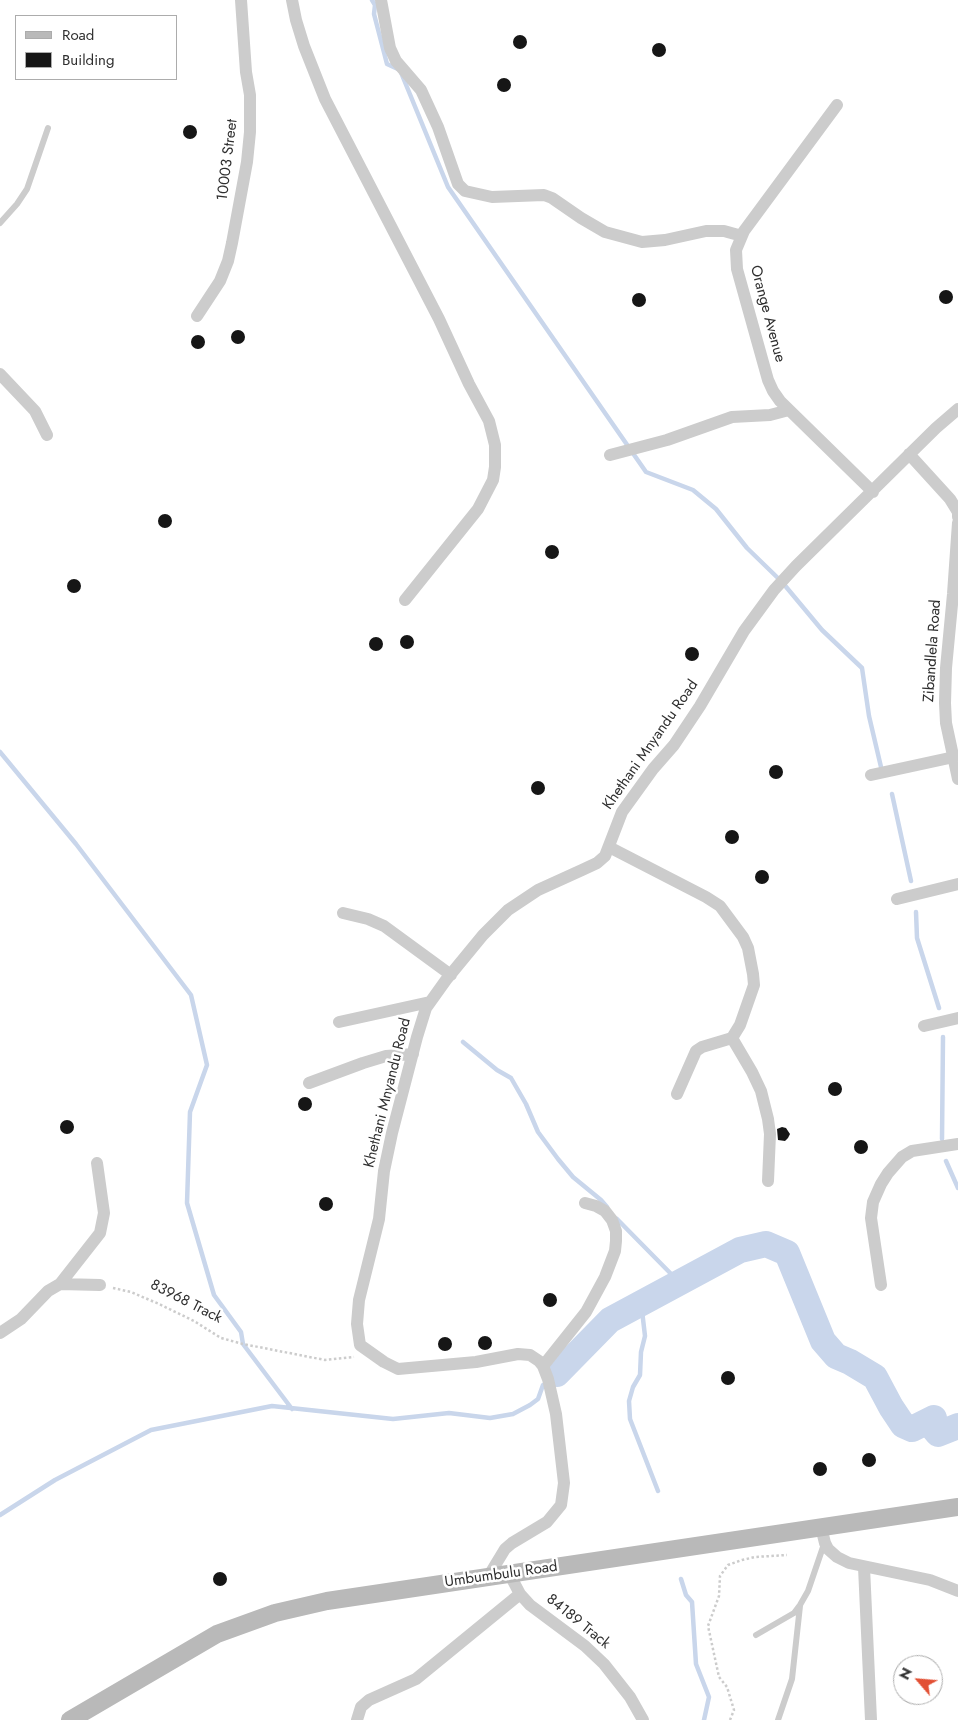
<!DOCTYPE html>
<style>
body{margin:0}
#map{position:relative;width:958px;height:1720px;overflow:hidden;background:#fff;font-family:Jost,sans-serif}
canvas{display:block}
.legend{position:absolute;left:15px;top:15px;width:162px;height:65px;box-sizing:border-box;background:#fff;border:1px solid #acacac;margin:0;padding:6px 9px;list-style:none;font-size:15px;color:#2f2f2f}
.legend li{display:flex;align-items:center;gap:10px;height:25px}
.legend b{width:25px;border:1px solid #acacac}
.north{position:absolute;left:893px;top:1655px;width:50px;height:50px;box-sizing:border-box;background:#fff;border:1px solid #acacac;border-radius:50%;rotate:297deg;font-size:14px;font-weight:700;line-height:20px;text-align:center;color:#2f2f2f}
.north::after{content:'';display:block;margin:auto;width:18px;height:22px;background:#e25034;clip-path:polygon(50% 0,100% 100%,50% 72%,0 100%)}
</style>
<div id="map">
<canvas width="958" height="1720"></canvas>
<ul class="legend">
<li><b style="height:6px;background:#b9b9b9"></b>Road</li>
<li><b style="height:14px;background:#161616"></b>Building</li>
</ul>
<div class="north">N</div>
</div>
<script>
const ctx = document.querySelector('canvas').getContext('2d');
ctx.lineJoin = 'round';
const poly = rows => new Path2D(rows.map(r => 'M' + r).join(''));
function trace(path, color, width, dash) { ctx.strokeStyle = color; ctx.lineWidth = width; ctx.lineCap = dash ? 'butt' : 'round'; ctx.setLineDash(dash || []); ctx.stroke(path); }
function fill(path, color) { ctx.fillStyle = color; ctx.fill(path, 'evenodd'); }
function label(font, color, halo, rows, align = 'center') {
  ctx.font = font + ' Jost,sans-serif'; ctx.lineWidth = 5; ctx.setLineDash([]); ctx.textBaseline = 'middle'; ctx.strokeStyle = halo; ctx.fillStyle = color; for (const [text, x, y, turn = 0] of rows) {
    ctx.save(); ctx.translate(x, y); ctx.rotate((+turn || 0) * Math.PI / 180); ctx.textAlign = isNaN(turn) ? turn : align; if (halo) ctx.strokeText(text, 0, 0); ctx.fillText(text, 0, 0); ctx.restore();
  }
}
trace(poly([
 [372,0,375,5,374,14,387,64,400,70,448,187,646,472,693,490,716,509,747,548,782,582,822,630,862,668,869,716,881,767],
 [0,752,76,844,191,995,207,1065,190,1112,187,1203,214,1295,241,1332,243,1344,292,1409],
 [892,794,911,881],
 [916,912,917,938,939,1008],
 [463,1042,497,1070,511,1078,526,1104,538,1132,558,1159,573,1177,601,1200,607,1207],
 [942,1139,943,1037],
 [946,1161,958,1188],
 [617,1219,679,1282],
 [641,1302,645,1336,641,1352,640,1375,633,1387,629,1401,630,1419,658,1491],
 [0,1515,55,1480,151,1430,272,1406,393,1419,449,1413,490,1418,513,1414,530,1405,538,1399,543,1385],
 [681,1579,686,1595,692,1602,696,1664,709,1697,704,1720]
]), '#c9d6eb', 4.5);
trace(poly([
 [557,1374,610,1320,740,1250,766,1244,787,1253,823,1341,836,1356,850,1362,875,1377,891,1407,903,1425,912,1429,934,1418,933,1428,938,1434,958,1426]
]), '#c9d6eb', 26);
fill(poly([
 '513 42a7 7 0 1 1 14 0a7 7 0 1 1-14 0Z',
 '652 50a7 7 0 1 1 14 0a7 7 0 1 1-14 0Z',
 '497 85a7 7 0 1 1 14 0a7 7 0 1 1-14 0Z',
 '183 132a7 7 0 1 1 14 0a7 7 0 1 1-14 0Z',
 '939 297a7 7 0 1 1 14 0a7 7 0 1 1-14 0Z',
 '632 300a7 7 0 1 1 14 0a7 7 0 1 1-14 0Z',
 '231 337a7 7 0 1 1 14 0a7 7 0 1 1-14 0Z',
 '191 342a7 7 0 1 1 14 0a7 7 0 1 1-14 0Z',
 '158 521a7 7 0 1 1 14 0a7 7 0 1 1-14 0Z',
 '545 552a7 7 0 1 1 14 0a7 7 0 1 1-14 0Z',
 '67 586a7 7 0 1 1 14 0a7 7 0 1 1-14 0Z',
 '400 642a7 7 0 1 1 14 0a7 7 0 1 1-14 0Z',
 '369 644a7 7 0 1 1 14 0a7 7 0 1 1-14 0Z',
 '685 654a7 7 0 1 1 14 0a7 7 0 1 1-14 0Z',
 '769 772a7 7 0 1 1 14 0a7 7 0 1 1-14 0Z',
 '531 788a7 7 0 1 1 14 0a7 7 0 1 1-14 0Z',
 '725 837a7 7 0 1 1 14 0a7 7 0 1 1-14 0Z',
 '755 877a7 7 0 1 1 14 0a7 7 0 1 1-14 0Z',
 '828 1089a7 7 0 1 1 14 0a7 7 0 1 1-14 0Z',
 '298 1104a7 7 0 1 1 14 0a7 7 0 1 1-14 0Z',
 '60 1127a7 7 0 1 1 14 0a7 7 0 1 1-14 0Z',
 [782,1127,786,1128,790,1134,788,1138,785,1141,778,1140,777,1129],
 '854 1147a7 7 0 1 1 14 0a7 7 0 1 1-14 0Z',
 '319 1204a7 7 0 1 1 14 0a7 7 0 1 1-14 0Z',
 '543 1300a7 7 0 1 1 14 0a7 7 0 1 1-14 0Z',
 '478 1343a7 7 0 1 1 14 0a7 7 0 1 1-14 0Z',
 '438 1344a7 7 0 1 1 14 0a7 7 0 1 1-14 0Z',
 '721 1378a7 7 0 1 1 14 0a7 7 0 1 1-14 0Z',
 '862 1460a7 7 0 1 1 14 0a7 7 0 1 1-14 0Z',
 '813 1469a7 7 0 1 1 14 0a7 7 0 1 1-14 0Z',
 '213 1579a7 7 0 1 1 14 0a7 7 0 1 1-14 0Z'
]), '#161616');
trace(poly([
 [113,1288,131,1292,159,1304,194,1321,221,1338,243,1344,325,1360,354,1357],
 [730,1720,734,1710,727,1687,719,1677,708,1626,719,1596,720,1576,728,1565,742,1560,755,1557,787,1555]
]), '#ccc', 2.5, [2.5, 2.5]);
trace(poly([
 [0,223,17,204,27,189,48,128],
 [756,1635,794,1613,800,1605,808,1591,824,1544],
 [778,1720,792,1679,800,1606]
]), '#ccc', 6);
trace(poly([
 [292,0,296,20,304,46,325,99,439,319,469,384,489,421,495,445,495,467,493,480,478,509,405,600],
 [381,0,390,48,396,61,421,90,438,127,458,184,465,191,492,197,544,195,552,198,581,218,605,232,642,242,665,240,706,231,724,231,742,236],
 [837,105,744,231,736,250,737,269,768,380,773,391,780,401,873,492],
 [197,316,220,281,228,261,232,243,247,162,250,132,250,95,246,72,241,0],
 [0,374,35,411,47,435],
 [909,454,950,499,958,512,958,517],
 [610,455,667,440,732,417,770,415,789,410],
 [958,523,953,594,946,668,945,703,946,723,958,779],
 [871,775,954,757],
 [609,847,706,897,720,906,743,937,748,948,753,974,754,985,740,1025,732,1038,702,1047,696,1051,677,1094],
 [897,899,958,884],
 [343,913,368,919,384,926,451,975],
 [339,1022,430,1002],
 [924,1026,958,1018],
 [732,1038,752,1072,761,1091,768,1119,770,1134,768,1181],
 [309,1083,363,1063,386,1056,413,1054],
 [60,1284,100,1233,104,1213,97,1163],
 [881,1285,871,1218,873,1202,881,1184,888,1173,902,1157,912,1151,958,1144],
 [0,1333,21,1319,48,1291,60,1284,100,1285],
 [543,1366,586,1312,605,1277,615,1251,616,1241,616,1231,612,1220,605,1211,596,1206,585,1203],
 [821,1527,825,1543,828,1549,837,1557,849,1563,930,1580,958,1591],
 [864,1567,871,1720],
 [510,1575,520,1594,530,1605,585,1646,604,1664,630,1697,643,1720],
 [488,1577,505,1549,512,1543,547,1522,561,1505,564,1483,556,1414,548,1379,543,1366,539,1361,530,1355,518,1354,476,1362,398,1369,384,1362,360,1345,357,1324,359,1300,379,1219,384,1171,392,1133,417,1037,426,1008,446,980,483,935,508,910,538,890,582,870,597,863,605,856,622,812,653,769,674,745,700,706,744,631,774,590,796,566,936,428,958,409],
 [357,1720,361,1707,369,1700,416,1679,520,1594]
]), '#ccc', 12);
trace(poly([
 [70,1720,217,1634,275,1613,327,1601,958,1507]
]), '#b9b9b9', 18);
label('15px', '#2f2f2f', '#fff', [
 ["10003 Street",228,160,-83],
 ["Orange Avenue",767,314,75],
 ["Zibandlela Road",933,651,-86],
 ["Khethani Mnyandu Road",651,745,-55],
 ["Khethani Mnyandu Road",388,1093,-76],
 ["83968 Track",186,1302,27],
 ["Umbumbulu Road",501,1575,-8],
 ["84189 Track",578,1622,39]
]);
</script>
